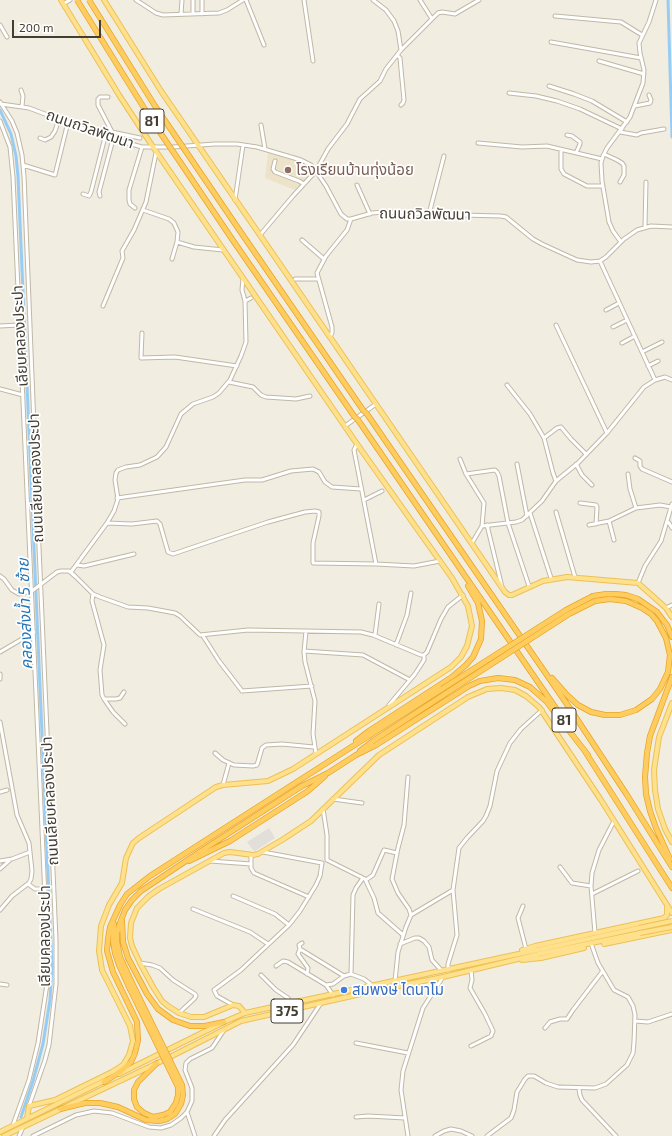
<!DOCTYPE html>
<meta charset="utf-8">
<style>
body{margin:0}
#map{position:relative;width:672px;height:1136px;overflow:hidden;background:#f2ede1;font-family:"Exo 2",sans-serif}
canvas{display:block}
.scale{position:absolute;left:12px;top:20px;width:89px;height:18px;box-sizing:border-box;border:2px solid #433d32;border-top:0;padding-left:5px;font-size:12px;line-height:14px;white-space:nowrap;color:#433d32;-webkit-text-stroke:3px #fff;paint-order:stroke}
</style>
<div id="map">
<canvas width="672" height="1136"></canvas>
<div class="scale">200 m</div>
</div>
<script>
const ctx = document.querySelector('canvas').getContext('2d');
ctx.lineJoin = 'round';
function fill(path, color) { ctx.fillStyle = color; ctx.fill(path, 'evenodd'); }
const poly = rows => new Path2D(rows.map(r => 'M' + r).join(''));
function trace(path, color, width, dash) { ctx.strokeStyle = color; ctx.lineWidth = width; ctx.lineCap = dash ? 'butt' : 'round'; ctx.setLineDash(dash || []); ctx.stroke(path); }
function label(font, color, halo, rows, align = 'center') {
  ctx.font = font + ' "Exo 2","Noto Sans Thai",sans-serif'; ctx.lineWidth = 3.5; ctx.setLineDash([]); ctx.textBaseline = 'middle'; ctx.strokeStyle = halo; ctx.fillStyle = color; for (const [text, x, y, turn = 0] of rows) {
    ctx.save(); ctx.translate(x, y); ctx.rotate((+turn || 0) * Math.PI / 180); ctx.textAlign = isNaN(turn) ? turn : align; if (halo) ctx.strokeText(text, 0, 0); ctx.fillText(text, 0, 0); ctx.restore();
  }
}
fill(poly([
 [268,153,301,163,313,172,295,190,265,178]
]), '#ede3c9');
fill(poly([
 [269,828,275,838,255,851,253,850,247,842]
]), '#e2dfda');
trace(poly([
 [668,0,672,137],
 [0,110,11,134,16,156,18,176,52,966,50,1000,43,1044,33,1081,21,1117]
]), '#97cdf5', 3);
const minor = poly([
 [136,0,156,13,163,15,219,13,227,10,243,0],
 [202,0,202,14],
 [246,0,264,45],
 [304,0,313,61],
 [373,0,386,10,394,21,398,31,401,50],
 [420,0,432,19],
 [63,4,70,0],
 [181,14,182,0],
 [193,14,193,0],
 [555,16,621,22,642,35],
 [0,25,7,37],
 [551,42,641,58],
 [397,55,400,58,401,69,404,100,403,103,401,105],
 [599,61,644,74],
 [549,86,574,94,592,101,627,122],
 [21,90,23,96,22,106],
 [509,93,536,96,557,101,580,109,622,129],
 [108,97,100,97,98,99,98,105,112,132],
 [0,102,12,121,17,133,22,155,24,176,37,501,56,940,56,984,49,1045,45,1060,29,1106],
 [1,104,29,108,109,138,142,147,173,147,215,144,237,144,257,147,301,160,311,165,316,171,326,186,341,214,347,219,351,219,372,213,384,212,421,214,501,216,506,217,533,239,542,244,577,260,591,262,600,261,606,257,624,239,637,230,651,226,672,227],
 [635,106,650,103,651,100,649,95],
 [0,121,10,147,13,177,47,942,47,984,38,1043,29,1080,13,1125],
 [261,125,265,149],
 [620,132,637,135,641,133,664,129],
 [567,135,572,136,580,142,580,144,576,153],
 [40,138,45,140,51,137,55,131,59,119],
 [109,138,112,132,140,138],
 [478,143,522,147,547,146,602,159],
 [561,150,561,169,564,174,587,186,603,186],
 [604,154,617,160,622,163,624,166,624,175,620,182],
 [275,161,273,169,275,172,299,181,304,184],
 [23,165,55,175,68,122],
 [357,185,370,214],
 [83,194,89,196,91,192,105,137],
 [100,196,99,192,113,139],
 [235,200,243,145],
 [135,208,130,204,129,200,129,190,142,147],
 [143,210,169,219,174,223,178,232,177,242,172,259],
 [429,214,444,156],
 [645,227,646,182],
 [260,235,293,196,316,171,328,149,347,124,360,99,380,81,386,69,401,50,438,13,442,12,455,14,479,0],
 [302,240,324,259],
 [177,242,194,247,223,250],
 [621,242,613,231,609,222,602,181,601,163,603,156,607,148,630,117,643,83,644,70,640,53,639,43,649,22,656,0],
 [600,261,655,380],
 [295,279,318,279],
 [245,301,251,298],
 [103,306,123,258,122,251,134,230,146,202,156,153],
 [606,310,619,303],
 [556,325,607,433],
 [0,326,19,325],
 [613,327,627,320],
 [142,333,141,358,175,357,237,366],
 [330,337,332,333,332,327,317,273,326,256,347,230,351,219],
 [622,343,635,336],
 [642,352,662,342],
 [648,366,658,361],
 [229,382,253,387,261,395,266,397,296,399,310,396],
 [507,385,530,414,544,438,553,473,556,481],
 [0,389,23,395],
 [345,426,376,404],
 [544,438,557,428,561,427,571,439,586,454],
 [357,444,354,450,376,564,414,566,440,561],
 [635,458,640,461,640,466,642,469,672,482],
 [460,459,466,474],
 [517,464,527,516],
 [576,464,582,475,592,485],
 [628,474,630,489,636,508],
 [117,498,245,480,262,480,291,471,313,469,319,472,325,482,332,487,361,489],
 [364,500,382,491],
 [580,503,596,505,597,507,596,524],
 [556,512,575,577],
 [530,513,551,578],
 [609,521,614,540],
 [667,521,669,523,672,528],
 [107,523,132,524,157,521,160,524,168,552,173,554,268,522,305,512,315,511,319,512,319,516,313,543,313,563,376,564],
 [487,525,502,587],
 [589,525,609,521,636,508,660,505,671,507],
 [482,526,484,503,466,474,495,470,497,472,499,476,508,523,529,586],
 [472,543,482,526,516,522,522,520,542,501,556,481,578,463,607,433,644,387,655,380,665,377,672,380],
 [77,565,84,566,134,554],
 [71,572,107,523,114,511,118,499,115,480,116,473,118,470,126,467,140,465,157,457,166,447,181,414,193,404,213,397,219,393,230,380,241,356,246,342,245,301,242,290,243,278],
 [0,576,4,579,12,590,19,594,32,591,57,572,61,571,69,571,76,577,93,594,100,597,128,607,148,608,175,613,180,616,200,635,248,630,361,632,373,635,421,655,424,655,427,652,441,619,448,607,463,595],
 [638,583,645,566,661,541,672,504],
 [93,594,92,601,104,645,100,670,102,695,104,699,116,699,120,698,124,692],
 [666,608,672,605],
 [306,631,304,652,305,662,315,701,313,734,316,754],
 [375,635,379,604],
 [203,636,219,661,242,691,312,686],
 [396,645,407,615,411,593],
 [304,651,363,655,410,680],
 [0,652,34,632],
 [0,674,0,679],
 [104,699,113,712,125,724],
 [389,705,415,674,424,660,424,655],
 [0,722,17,815,29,843,32,871,31,879,29,883,12,896,0,910],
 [215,753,223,760,234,765,253,766,257,765,262,748,266,745,282,744,314,747],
 [223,785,229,763],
 [0,792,7,790],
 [333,799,362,803],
 [323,809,327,835,327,860],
 [263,852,322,863],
 [251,855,251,868,254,873,309,897],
 [327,860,365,879,374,898,378,913,403,935],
 [0,861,12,859,30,852],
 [210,861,251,864],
 [560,867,572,883,591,886],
 [0,869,9,861],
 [363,878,356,888,353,895,351,974,364,979,373,986],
 [366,880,373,875,384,850,397,853],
 [28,884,35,889,45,889],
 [592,894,638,871],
 [233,896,275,914,289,925],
 [523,906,518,918,526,949],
 [193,909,250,932,268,944],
 [411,915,453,890],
 [595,933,591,886,592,873,599,850,614,821],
 [302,943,299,945,300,949,344,976,351,974],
 [400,944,415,938,419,938,424,941,429,947,432,960,442,971],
 [300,949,298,954,308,968,307,974],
 [140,963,152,965,160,968,173,980,195,994,196,996,194,999,179,1013],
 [276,966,283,961,288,962,326,985,333,995],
 [448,970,448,964,457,935,453,890,459,848,467,838,483,821,486,816,490,806,497,771,510,743,521,729,542,710],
 [471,970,472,980,470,988,485,1014,493,1031,491,1036,471,1046],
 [261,975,276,990,288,998,290,1004],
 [395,981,398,952,406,927,411,915,409,909,398,893,392,879,398,848,404,825,408,777],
 [0,984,7,985],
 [326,985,333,984,344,976],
 [233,1005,217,996,214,990,241,970,289,925,300,911,316,885,320,876,322,863],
 [635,1021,648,1022,672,1014],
 [545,1028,550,1022,560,1019,567,1019,573,1010,602,972],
 [356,1043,408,1053],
 [579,1089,580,1095,582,1100,616,1136],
 [187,1112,195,1136],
 [356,1117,368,1116,405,1118],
 [19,1136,23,1127],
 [33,1136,76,1115,94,1111,112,1113,149,1127,161,1128,171,1125,181,1118,187,1112,192,1101,192,1088,185,1070,186,1063,190,1059,212,1048,224,1030],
 [214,1136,225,1120,293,1045,321,1003],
 [408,1136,401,1090,403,1071,423,1008,443,977],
 [435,1136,444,1131,451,1129,461,1131,472,1136],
 [487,1136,511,1118,514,1110,517,1092,525,1079,528,1076,534,1076,546,1083,558,1087,595,1088,606,1084,627,1065,633,1053,634,1042,635,1015,633,1006,628,997,614,990,598,963,592,946]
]);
const major = poly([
 [104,0,161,91,505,592,509,595,512,595,543,581,567,577,638,583,666,608,672,617],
 [672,703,659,737,654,770,655,790,658,809,665,829,672,842],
 [604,944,672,930],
 [522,950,535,946,664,918,667,915,667,906],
 [522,960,541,958,584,948],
 [245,1013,239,1006,233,1005,204,1017,191,1017,179,1013,168,1006,162,1001,153,987,140,963,132,946,130,938,131,923,137,908,149,896,159,889,224,853,230,852,253,855,258,854,282,840,311,821,379,755,468,697,487,689,501,688,515,690,526,696,539,707,601,800,672,913],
 [119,1074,224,1022,245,1013,639,928],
 [27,1118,29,1106,55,1100,112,1072,123,1065,129,1055,133,1041,130,1026,102,970,99,951,101,926,109,905,122,883,126,858,133,843,139,838,216,787,223,785,268,781,293,769,451,667,461,657,467,646,472,626,468,606,452,578,357,444,153,147,119,95,61,0],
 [0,1132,106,1080],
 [4,1136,166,1059,241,1021,374,991,443,977,543,953,640,933]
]);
const highway = poly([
 [240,231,363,410],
 [232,239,354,416],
 [367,414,571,710,627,795,672,867],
 [358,420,564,720],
 [593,596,606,594,615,594,626,595,638,599,657,612,667,625,672,637],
 [552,678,567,695,578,705,591,712,605,715,620,715,636,710,652,699,660,689,668,672,670,655,666,638,657,621,651,614,642,608,626,601,610,599,595,601],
 [356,741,369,731,452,677,466,665,473,657,481,639,482,621,478,603,468,586],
 [360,751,373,741,445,694],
 [586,753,672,888],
 [670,859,656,828,650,811,646,794,645,777,647,753,650,736,672,677],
 [189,861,230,841,308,791,325,776],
 [122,921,123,942,128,958,147,994,158,1009,173,1020,190,1026,205,1026,224,1022],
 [114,924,113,941,115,953,119,965,130,989],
 [134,987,120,957,117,942,117,933,120,923,125,910,132,900,141,891,198,853,302,786,328,773,356,755,376,745,469,686,480,681,498,678,515,680,530,687,546,701,588,755],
 [157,1063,138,1082,134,1090,134,1099,137,1107,144,1113,153,1117,163,1115],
 [104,1082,120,1072,131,1062,135,1053,138,1040,137,1022,113,972,107,951,108,939,110,927,120,905,127,894,150,876,442,689],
 [60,1109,85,1103,100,1103,118,1107,146,1120,159,1121,167,1119]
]);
trace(minor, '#c0b8a6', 5);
trace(major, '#ecc155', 6);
trace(highway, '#e8a425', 6);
trace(minor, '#fff', 3);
trace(major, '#ffe18d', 4);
trace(highway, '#ffcd5f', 4.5);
const majorBridge = poly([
 [639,928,672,921],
 [640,933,672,927]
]);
const highwayBridge = poly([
 [77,0,149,116,232,239],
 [89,0,155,106,240,231],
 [363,410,367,414],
 [354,416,358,420],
 [442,689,566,610,593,596],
 [445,694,569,614,595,601],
 [134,987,182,1085,183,1095,181,1104,175,1114,167,1119],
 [130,989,178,1087,178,1095,176,1103,170,1112,163,1115]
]);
trace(majorBridge, '#ecc155', 6, []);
trace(highwayBridge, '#e8a425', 6, []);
trace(majorBridge, '#ffe18d', 4);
trace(highwayBridge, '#ffcd5f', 4.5);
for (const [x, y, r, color] of [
 [288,170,4,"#8d6e63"],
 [344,990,4,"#3f7fe0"]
]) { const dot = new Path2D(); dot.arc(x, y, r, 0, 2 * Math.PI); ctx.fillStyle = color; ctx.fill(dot); trace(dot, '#fff', 1.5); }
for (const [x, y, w] of [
 [152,121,24],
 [564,720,24],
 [287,1011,32]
]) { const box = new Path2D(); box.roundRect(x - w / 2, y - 12, w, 24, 3); ctx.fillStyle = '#fff'; ctx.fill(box); trace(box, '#433d32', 1); }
label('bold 14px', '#433d32', null, [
 ["81",152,121],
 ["81",564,720],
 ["375",287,1011]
]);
label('15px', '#433d32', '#fff', [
 ["ถนนถวิลพัฒนา",90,129,19],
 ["ถนนถวิลพัฒนา",425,214,1],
 ["เลียบคลองประปา",20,336,-93],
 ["ถนนเลียบคลองประปา",36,478,-92],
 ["ถนนเลียบคลองประปา",50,801,-93],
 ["เลียบคลองประปา",45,936,-90]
]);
label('15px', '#785e54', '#fff', [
 ["โรงเรียนบ้านทุ่งน้อย",296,170]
], 'left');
label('15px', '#366cbe', '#fff', [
 ["สมพงษ์ ไดนาโม",352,990]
], 'left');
label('italic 16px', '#2475b5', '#fff', [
 ["คลองส่งน้ำ 5 ซ้าย",25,614,-92]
]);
</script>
